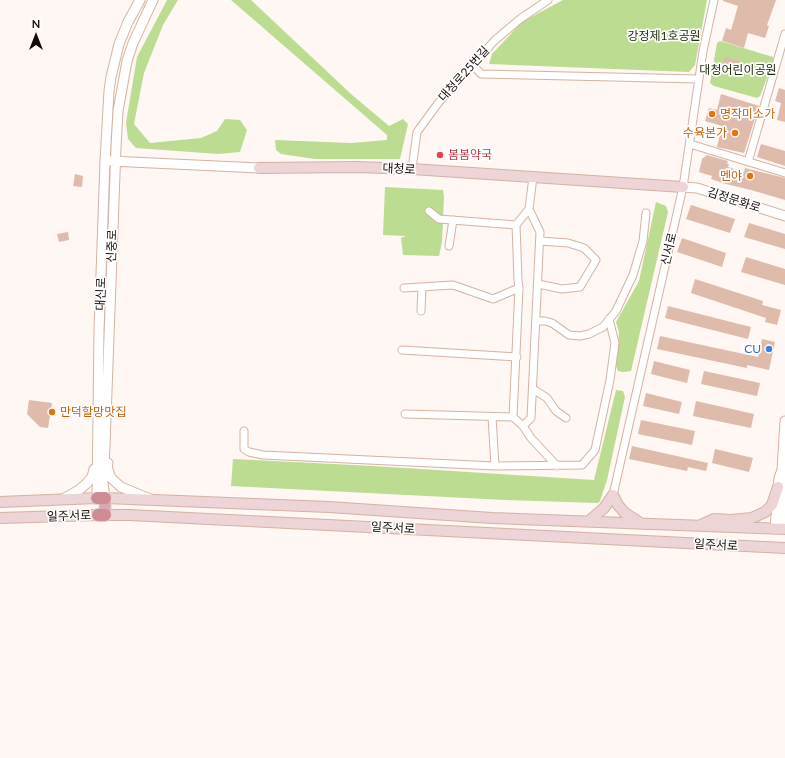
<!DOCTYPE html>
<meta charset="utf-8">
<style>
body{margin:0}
#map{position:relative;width:785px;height:758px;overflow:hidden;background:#fef7f3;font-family:Lato,sans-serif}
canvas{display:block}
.north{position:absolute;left:16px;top:16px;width:40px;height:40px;-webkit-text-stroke:3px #fff;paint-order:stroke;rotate:0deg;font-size:11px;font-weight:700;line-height:16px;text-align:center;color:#160b06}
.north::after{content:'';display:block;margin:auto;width:14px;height:18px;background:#160b06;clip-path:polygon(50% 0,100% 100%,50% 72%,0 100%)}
</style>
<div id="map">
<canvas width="785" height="758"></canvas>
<div class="north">N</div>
</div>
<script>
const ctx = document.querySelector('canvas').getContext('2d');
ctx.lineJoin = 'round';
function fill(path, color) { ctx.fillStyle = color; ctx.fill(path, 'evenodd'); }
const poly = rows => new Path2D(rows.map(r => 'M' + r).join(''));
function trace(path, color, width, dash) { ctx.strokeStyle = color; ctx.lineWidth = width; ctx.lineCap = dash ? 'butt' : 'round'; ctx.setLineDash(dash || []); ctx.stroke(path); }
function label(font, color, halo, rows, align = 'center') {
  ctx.font = font + ' Lato,"Noto Sans KR",sans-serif'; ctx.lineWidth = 3.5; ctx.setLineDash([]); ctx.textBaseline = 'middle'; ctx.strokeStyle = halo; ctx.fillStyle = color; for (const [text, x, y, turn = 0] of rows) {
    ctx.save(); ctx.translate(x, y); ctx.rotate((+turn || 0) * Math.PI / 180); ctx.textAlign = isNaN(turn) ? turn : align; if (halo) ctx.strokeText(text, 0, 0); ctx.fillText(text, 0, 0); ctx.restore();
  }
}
fill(poly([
 [167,0,178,0,163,25,144,73,134,124,150,143,201,138,217,131,225,119,240,120,247,130,240,152,218,154,136,148,128,139,126,123,137,57],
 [231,0,251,0,351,94,389,126,403,119,408,124,400,159,315,159,281,154,276,150,275,140,351,143,387,140,387,135],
 [563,0,707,0,695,65,689,72,489,64,492,54,522,22],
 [720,41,773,57,774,60,760,96,757,98,714,86,710,83,717,43],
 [385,187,443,190,444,197,442,242,439,256,403,255,401,238,406,236,383,235],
 [656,202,666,206,668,212,631,371,623,372,618,371,616,366,619,332,616,322,639,281],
 [616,390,623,391,625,397,607,480,600,501,598,503,505,500,231,486,233,459,373,466,594,480]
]), '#bcdc91');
fill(poly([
 [723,0,776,0,767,25,769,26,765,38,748,33,744,48,722,41,726,28,731,30,738,6,723,1],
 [725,57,740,61,738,69,723,65],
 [779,88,785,90,785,122,777,120,781,103,775,101],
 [721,94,759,106,744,153,717,147,722,126,705,121,709,108,717,110],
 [761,144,785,151,785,166,757,157],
 [707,155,728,161,727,164,729,164,728,167,744,172,745,168,785,178,785,200,751,190,726,184,711,179,712,176,699,172,702,159],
 [75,174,83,176,82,187,73,186],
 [691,205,735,219,730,233,686,219],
 [749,223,785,234,785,249,744,237],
 [68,232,69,240,59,242,57,234],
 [682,238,726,253,722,267,677,252],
 [746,257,785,269,785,285,741,272],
 [695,279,763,301,762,305,781,310,777,325,765,322,766,318,691,293],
 [668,306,751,327,748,339,665,318],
 [660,336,758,357,762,339,775,342,769,370,747,365,747,368,657,349],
 [654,361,690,370,687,383,651,374],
 [704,371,760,383,757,396,701,384],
 [646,393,682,402,679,414,643,406],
 [29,400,52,403,48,428,40,427,27,414],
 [696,401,754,414,751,428,693,416],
 [641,420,695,431,692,445,638,434],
 [632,446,708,463,706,471,688,467,687,471,629,459],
 [715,449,753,458,749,472,712,463]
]), '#debbab');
const minor = poly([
 [473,65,481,74,699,79],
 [690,144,785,173],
 [748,162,785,34],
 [412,169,417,132,439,102,473,65,494,41,520,19,548,0],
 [529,209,540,232,531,418,523,426,513,417,519,288,518,280,516,225,529,209,533,177],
 [429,211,439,219,516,225],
 [449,246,453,220],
 [538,284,562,289,580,287,596,260,584,248,568,243,540,241],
 [404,288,453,285,493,299,519,288],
 [421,311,422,287],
 [536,321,545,321,552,323,569,335,580,336,589,334,603,327,616,311,633,275,643,241,646,213],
 [402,350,517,357],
 [533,389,547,398,556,411,566,418],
 [405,414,513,417],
 [492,417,495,466],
 [523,426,531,438,557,466],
 [244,431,244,449,249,452,263,455,495,466,582,465,595,450,610,380,615,343,609,319],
 [613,495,683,187,703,51,714,0]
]);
const tertiary = poly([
 [110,161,259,168],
 [683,187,697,188,785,216],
 [785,421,782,470,785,485],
 [108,463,107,467,111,478,121,487,150,499],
 [97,498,99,331,105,161,109,91,111,77,119,44,128,22,140,0],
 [105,498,103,483,105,446,116,147,118,111,127,61,133,43,153,0],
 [63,499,79,490,86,484,92,477,94,469],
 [775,529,779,478,782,470],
 [783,529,785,487]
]);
const secondary = poly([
 [259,168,356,167,412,169,683,187],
 [613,495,618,505,625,513,642,524],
 [105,498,329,507,492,518,785,529],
 [0,502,97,498],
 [105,515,129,515,785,548],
 [0,518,98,515],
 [589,521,604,508,613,495],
 [701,525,714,519,731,520,752,518,765,512,772,505,778,487]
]);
const primary = poly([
 [105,498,105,515]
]);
const trunk = poly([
 [97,498,105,498],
 [98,515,105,515]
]);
trace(minor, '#d5b2a2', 9);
trace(tertiary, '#d5b2a2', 11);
trace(secondary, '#d5b2a2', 12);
trace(primary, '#d5d3d2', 13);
trace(trunk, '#d5d3d2', 14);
trace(minor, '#fff', 7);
trace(tertiary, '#fff', 9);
trace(secondary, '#ecd4d7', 10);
trace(primary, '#daa9af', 11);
trace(trunk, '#ce8c94', 12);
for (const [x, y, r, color] of [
 [712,114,4,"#e8710a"],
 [735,133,4,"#e8710a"],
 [440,155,4,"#e0444e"],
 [750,176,4,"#e8710a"],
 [769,349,4,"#3f7fe0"],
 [52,412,4,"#e8710a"]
]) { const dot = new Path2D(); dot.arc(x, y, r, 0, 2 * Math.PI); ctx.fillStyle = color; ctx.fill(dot); trace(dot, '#fff', 1.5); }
label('12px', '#212e0a', '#fff', [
 ["강정제1호공원",664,36],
 ["대청어린이공원",738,70]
]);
label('12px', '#160b06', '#fff', [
 ["대청로25번길",464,74,-48],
 ["대청로",399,169,3],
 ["김정문화로",734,200,18],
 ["신중로",112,246,-88],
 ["신서로",669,249,-77],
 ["대신로",101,294,-88],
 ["일주서로",69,516,-2],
 ["일주서로",393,528,3],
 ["일주서로",716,545,3]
]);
label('12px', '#c56008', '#fff', [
 ["명작미소가",720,114],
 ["수육본가",727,133,"right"],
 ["멘야",742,176,"right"],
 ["만덕할망맛집",60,412]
], 'left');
label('12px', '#be3a42', '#fff', [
 ["봄봄약국",448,155]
], 'left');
label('12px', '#366cbe', '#fff', [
 ["CU",761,349]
], 'right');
</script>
